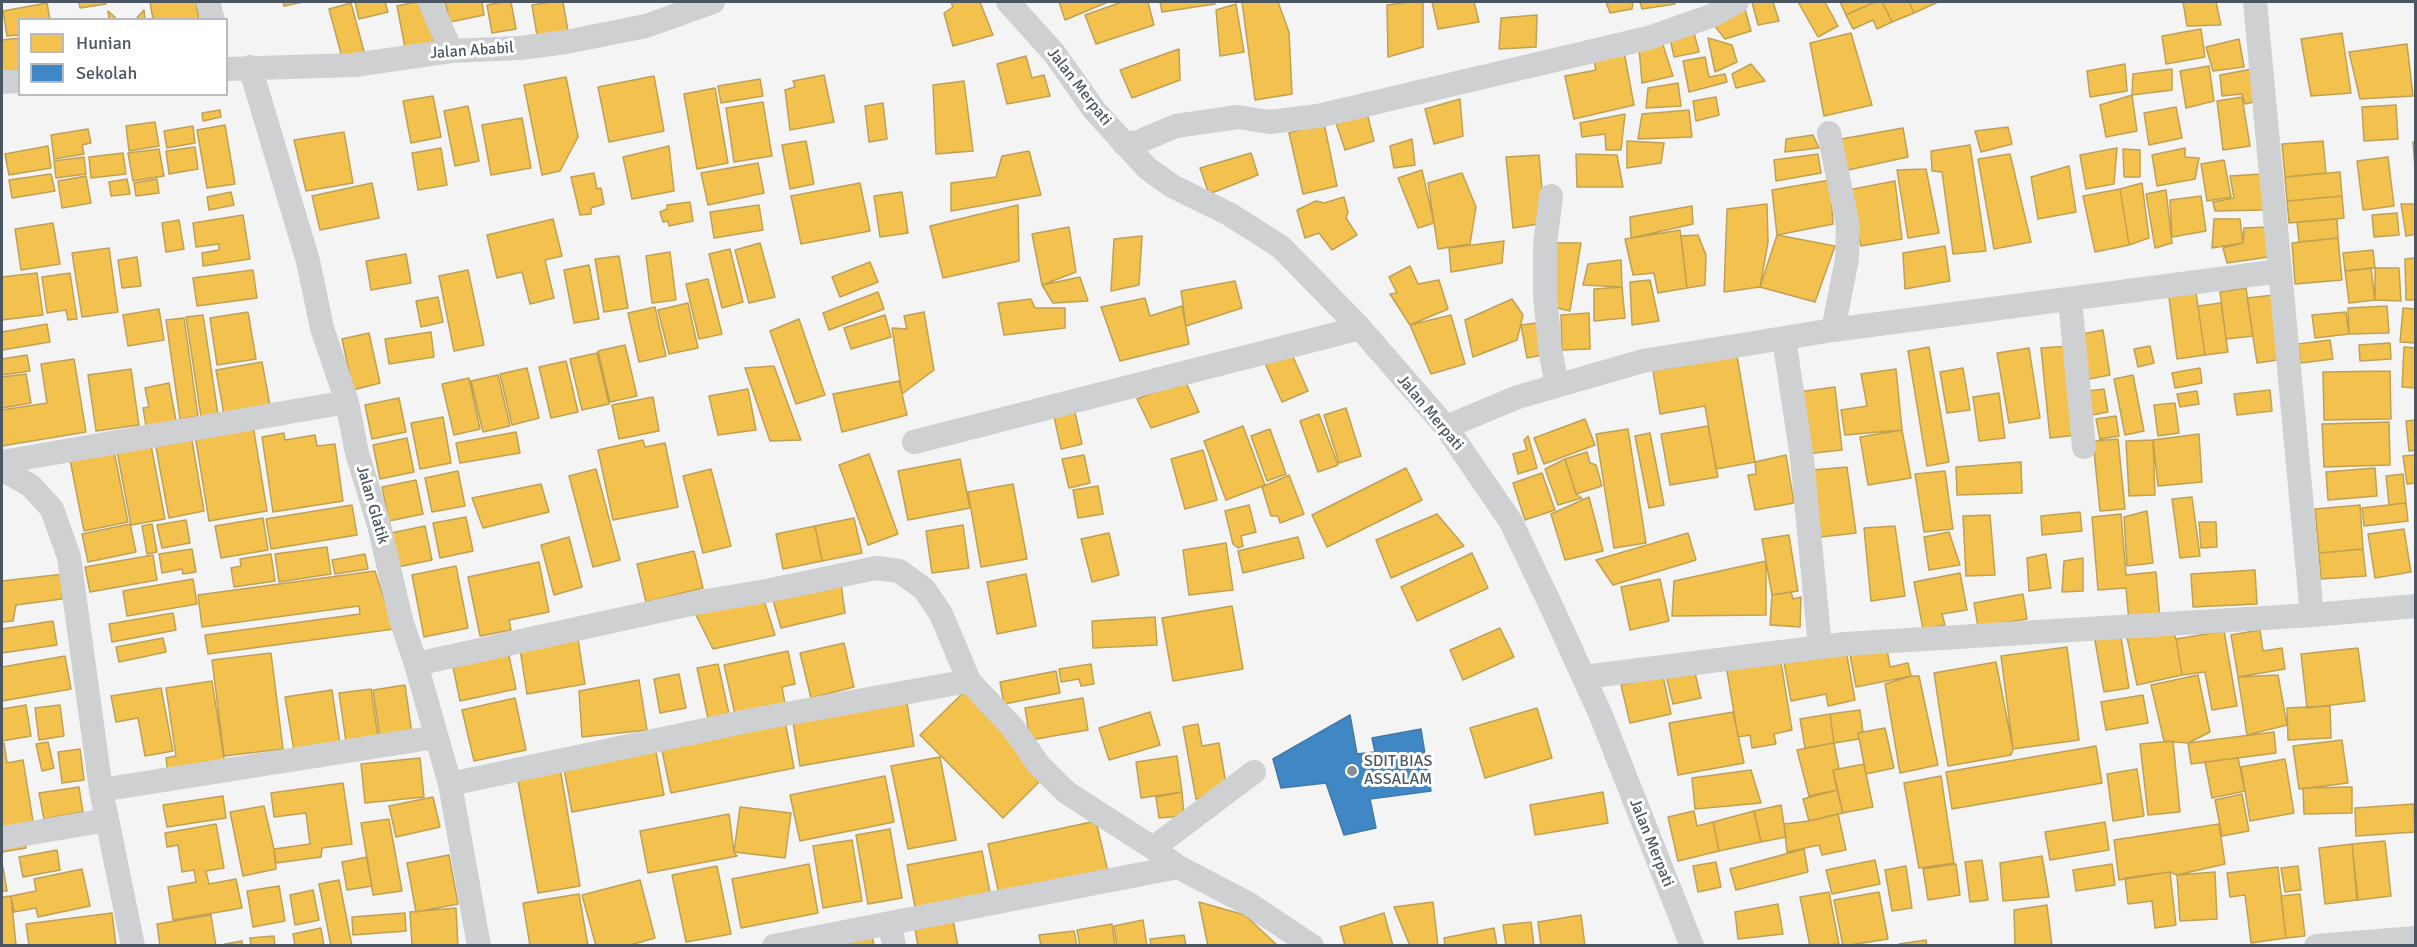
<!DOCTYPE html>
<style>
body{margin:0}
#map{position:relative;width:2417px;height:947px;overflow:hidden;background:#f4f4f4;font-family:Signika,sans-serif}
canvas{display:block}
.frame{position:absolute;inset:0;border:3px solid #4a5661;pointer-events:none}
.legend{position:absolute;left:18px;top:18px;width:210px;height:78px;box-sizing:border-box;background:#fff;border:2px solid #b7bbc0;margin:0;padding:8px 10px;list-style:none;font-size:18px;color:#4a5661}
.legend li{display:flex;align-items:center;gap:12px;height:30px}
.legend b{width:30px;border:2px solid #b7bbc0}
</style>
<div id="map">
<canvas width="2417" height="947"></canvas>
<div class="frame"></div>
<ul class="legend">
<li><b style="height:16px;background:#f2c14e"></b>Hunian</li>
<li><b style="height:16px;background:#3f88c5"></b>Sekolah</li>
</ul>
</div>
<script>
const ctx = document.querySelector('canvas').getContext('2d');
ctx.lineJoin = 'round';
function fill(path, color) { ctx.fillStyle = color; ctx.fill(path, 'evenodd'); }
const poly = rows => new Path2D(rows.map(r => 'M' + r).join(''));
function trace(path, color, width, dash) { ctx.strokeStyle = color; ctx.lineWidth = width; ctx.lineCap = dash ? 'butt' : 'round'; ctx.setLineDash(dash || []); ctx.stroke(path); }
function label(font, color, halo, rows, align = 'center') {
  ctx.font = font + ' Signika,sans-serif'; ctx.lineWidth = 6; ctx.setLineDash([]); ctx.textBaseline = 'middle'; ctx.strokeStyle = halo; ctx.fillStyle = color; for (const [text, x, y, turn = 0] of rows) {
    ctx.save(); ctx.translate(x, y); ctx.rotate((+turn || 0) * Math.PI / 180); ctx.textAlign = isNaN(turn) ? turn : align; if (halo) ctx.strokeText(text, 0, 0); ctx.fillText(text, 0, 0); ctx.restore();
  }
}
const homes = poly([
 [79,2,105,2,106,4,80,8,79,2],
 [150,2,196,2,199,20,153,20,150,2],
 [283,2,303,2,284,6,283,2],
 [355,2,385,2,388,12,359,19,355,2],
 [416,2,425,2,435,47,406,53,397,6,416,2],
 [445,2,482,2,484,15,450,22,445,2],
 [503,2,511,2,516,29,492,33,487,5,503,2],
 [550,2,563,2,569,37,538,42,532,5,550,2],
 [951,2,980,2,993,35,953,46,944,13,953,7,951,2],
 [1059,2,1108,2,1065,20,1059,2],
 [1122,2,1148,2,1154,25,1096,44,1085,15,1122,2],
 [1160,2,1214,2,1215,4,1162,12,1160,2],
 [1242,2,1278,2,1289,32,1292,94,1255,100,1242,2],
 [1409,2,1423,2,1423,47,1388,57,1387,5,1409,2],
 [1432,2,1474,2,1479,22,1438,29,1432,2],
 [1606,2,1633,2,1632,9,1610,13,1606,2],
 [1640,2,1674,2,1675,4,1642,9,1640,2],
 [1743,2,1751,31,1725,39,1710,20,1743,2],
 [1752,2,1773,2,1779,21,1758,25,1752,2],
 [1798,2,1825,2,1838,26,1818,37,1798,2],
 [1840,2,1875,2,1846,15,1840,2],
 [1875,2,1882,2,1892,22,1877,29,1873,20,1853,29,1846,15,1875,2],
 [1882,2,1909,2,1914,13,1892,22,1882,2],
 [1909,2,1938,2,1914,13,1909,2],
 [2183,2,2216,2,2221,25,2187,26,2183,2],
 [47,3,50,20,20,20,20,35,7,36,3,11,47,3],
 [351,3,365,55,343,61,329,9,351,3],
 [1236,4,1244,52,1220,56,1216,10,1236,4],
 [144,10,145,20,135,20,144,10],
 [108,11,118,20,109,20,108,11],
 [1537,15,1536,47,1499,49,1501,18,1537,15],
 [1693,29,1699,52,1674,57,1669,33,1693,29],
 [2201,29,2205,57,2166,64,2162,36,2201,29],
 [1851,33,1872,105,1824,116,1810,43,1851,33],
 [2342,33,2351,93,2311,96,2301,39,2342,33],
 [20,38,20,69,2,71,2,40,20,38],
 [1708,38,1732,45,1737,62,1715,72,1708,38],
 [2239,39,2244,67,2213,71,2206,47,2239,39],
 [1662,42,1673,76,1642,83,1639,48,1662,42],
 [2407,44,2413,96,2360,99,2349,52,2407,44],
 [1179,49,1180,80,1132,98,1120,70,1179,49],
 [1624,52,1634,105,1574,119,1565,76,1596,70,1593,57,1624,52],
 [1026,56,1032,78,1044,75,1050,96,1007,104,997,64,1026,56],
 [1705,57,1709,77,1725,74,1727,82,1689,92,1683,61,1705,57],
 [1751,64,1765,81,1736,88,1732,74,1751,64],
 [2125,64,2127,91,2090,97,2087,71,2125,64],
 [2209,66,2214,101,2186,108,2180,71,2209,66],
 [2172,69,2172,90,2132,95,2133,74,2172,69],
 [2252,69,2254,102,2245,104,2242,94,2222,96,2220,75,2252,69],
 [824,75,834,122,790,130,785,90,795,87,793,81,824,75],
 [654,76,664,131,609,142,598,87,654,76],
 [566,77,578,137,560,171,542,175,524,85,566,77],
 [760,79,763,96,721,103,718,86,760,79],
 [964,81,973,151,936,154,933,85,964,81],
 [1678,83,1681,106,1646,108,1648,88,1678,83],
 [715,88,728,163,697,169,684,94,715,88],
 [2132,95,2137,131,2106,137,2100,105,2132,95],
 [433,96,441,137,411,143,403,101,433,96],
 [1716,97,1719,115,1696,121,1693,101,1716,97],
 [2242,97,2250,146,2223,150,2217,101,2242,97],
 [1460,99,1463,136,1434,144,1425,109,1460,99],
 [763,102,772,156,734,162,726,108,763,102],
 [883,103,887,139,869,142,865,106,883,103],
 [2396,105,2398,139,2364,141,2362,107,2396,105],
 [468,106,479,161,455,166,444,111,468,106],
 [2176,107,2182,138,2149,145,2144,113,2176,107],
 [1366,109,1374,141,1345,150,1334,117,1366,109],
 [220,110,221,117,203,121,202,113,220,110],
 [1689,110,1692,137,1638,139,1642,114,1689,110],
 [1625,114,1621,150,1606,150,1605,134,1582,137,1580,123,1625,114],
 [522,118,531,168,491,175,482,125,522,118],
 [155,122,159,146,129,151,126,126,155,122],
 [1324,123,1337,186,1303,194,1289,133,1324,123],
 [225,125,235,184,207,188,197,130,225,125],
 [193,126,195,143,167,148,164,131,193,126],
 [2008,127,2012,144,1981,152,1975,131,2008,127],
 [1903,128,1908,157,1848,170,1841,139,1903,128],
 [88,129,91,143,82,145,84,154,54,159,51,135,88,129],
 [344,132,353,183,306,191,294,140,344,132],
 [1813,135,1819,148,1785,152,1786,139,1813,135],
 [1412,139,1415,165,1394,168,1390,146,1412,139],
 [806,141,814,184,790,189,782,145,806,141],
 [1627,141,1664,143,1661,163,1627,168,1627,141],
 [2323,141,2326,173,2285,177,2282,144,2323,141],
 [2413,142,2416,142,2416,181,2413,142],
 [1970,145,1986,251,1953,254,1942,172,1932,171,1931,151,1970,145],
 [48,146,51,168,9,175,5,154,48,146],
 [669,146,674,191,632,199,623,157,669,146],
 [195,147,198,169,169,174,166,151,195,147],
 [441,148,447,185,418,190,412,153,441,148],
 [2117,148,2114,184,2086,189,2080,155,2117,148],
 [2185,148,2185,157,2199,158,2195,179,2157,186,2152,155,2185,148],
 [159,149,164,176,133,181,128,153,159,149],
 [2123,149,2140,150,2140,177,2124,177,2123,149],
 [1029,151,1041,195,951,211,951,183,996,177,1002,156,1029,151],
 [123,153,126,174,91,178,89,157,123,153],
 [1251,153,1258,175,1209,194,1200,168,1251,153],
 [1576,154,1617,155,1623,187,1577,187,1576,154],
 [1818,154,1821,173,1776,181,1774,160,1818,154],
 [2010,154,2031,242,1994,249,1978,159,2010,154],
 [1539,155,1545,223,1513,228,1506,157,1539,155],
 [84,157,86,174,56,178,54,161,84,157],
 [2388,157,2394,206,2363,210,2357,161,2388,157],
 [2224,160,2231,197,2207,201,2201,164,2224,160],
 [758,163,764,193,708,205,701,173,758,163],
 [2069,166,2076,212,2038,219,2031,177,2069,166],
 [1926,169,1939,233,1908,238,1897,170,1926,169],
 [1422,170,1434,223,1418,228,1398,178,1422,170],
 [2340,172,2342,196,2287,201,2285,177,2340,172],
 [594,173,597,189,601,188,604,204,591,208,591,214,580,215,571,177,594,173],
 [1462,173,1476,207,1470,244,1438,249,1428,183,1462,173],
 [51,174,55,191,12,198,9,180,51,174],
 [2261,174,2265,210,2215,211,2213,202,2234,198,2230,176,2261,174],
 [86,176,91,203,62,208,58,181,86,176],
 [127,179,130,194,111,196,109,182,127,179],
 [157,179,159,193,136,196,134,183,157,179],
 [1830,180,1833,224,1777,235,1772,190,1830,180],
 [1895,181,1902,239,1861,246,1848,190,1895,181],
 [372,183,379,218,320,230,312,196,372,183],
 [860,183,870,231,801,244,791,196,860,183],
 [2142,183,2149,238,2129,245,2120,189,2142,183],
 [2120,189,2129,245,2095,252,2083,196,2120,189],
 [2166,190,2172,243,2155,248,2146,194,2166,190],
 [231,192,234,205,209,210,207,197,231,192],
 [902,192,908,233,880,237,874,196,902,192],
 [2201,196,2206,231,2172,237,2170,200,2201,196],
 [2342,196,2344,218,2289,223,2287,201,2342,196],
 [1344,197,1348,212,1346,218,1357,235,1332,250,1319,233,1305,238,1297,210,1316,201,1324,203,1344,197],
 [690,202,693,221,669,226,668,221,663,222,660,212,667,209,667,205,690,202],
 [1767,204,1768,242,1760,287,1724,292,1727,209,1767,204],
 [2401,204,2416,204,2416,234,2406,236,2401,204],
 [759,205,763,230,714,238,710,212,759,205],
 [1018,205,1019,261,943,278,930,226,1018,205],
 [1692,206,1693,224,1631,238,1630,217,1692,206],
 [2397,213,2399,235,2374,237,2372,215,2397,213],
 [243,215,250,259,203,266,202,253,219,250,219,244,196,247,193,223,243,215],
 [553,219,562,256,545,260,554,298,530,304,522,272,497,278,487,235,553,219],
 [2214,219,2240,219,2243,243,2212,248,2214,219],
 [2337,219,2338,238,2299,242,2297,222,2337,219],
 [179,220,184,249,166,252,162,223,179,220],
 [53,223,60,264,21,270,15,229,53,223],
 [1069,227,1076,272,1042,285,1032,234,1069,227],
 [2266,227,2268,257,2227,263,2223,248,2243,243,2244,228,2266,227],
 [1680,230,1687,288,1658,293,1654,273,1633,275,1625,239,1680,230],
 [1698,235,1706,255,1705,285,1687,288,1681,236,1698,235],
 [1777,235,1835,246,1815,302,1760,287,1777,235],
 [1142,236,1139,285,1111,291,1114,239,1142,236],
 [2338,238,2342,280,2295,284,2292,243,2338,238],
 [1504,241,1502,263,1451,272,1449,248,1504,241],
 [760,243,775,297,749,303,735,250,760,243],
 [1548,243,1581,243,1570,311,1548,306,1548,243],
 [1945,246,1950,281,1905,289,1903,253,1945,246],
 [109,248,118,312,82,317,72,253,109,248],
 [730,249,743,302,722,308,709,254,730,249],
 [2373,250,2375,268,2345,271,2343,253,2373,250],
 [670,252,676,300,652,303,646,256,670,252],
 [406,254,411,283,371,290,366,261,406,254],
 [619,256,628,308,604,312,595,259,619,256],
 [137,257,141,286,122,288,118,260,137,257],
 [2416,258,2416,300,2406,300,2405,259,2416,258],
 [1621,260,1622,287,1583,285,1588,264,1621,260],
 [870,262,878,282,840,297,832,277,870,262],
 [589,265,599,319,574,323,564,270,589,265],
 [1410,266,1418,284,1439,280,1448,309,1410,325,1390,294,1397,293,1389,277,1410,266],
 [2371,268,2375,300,2349,303,2345,271,2371,268],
 [2375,268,2399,268,2401,301,2375,300,2375,268],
 [253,270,257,298,197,306,193,278,253,270],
 [468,270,484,345,454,351,439,276,468,270],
 [37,273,43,315,2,320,2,277,37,273],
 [70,273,77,319,68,320,66,310,47,313,42,277,70,273],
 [1080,277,1088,301,1053,303,1042,285,1080,277],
 [708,279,722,334,699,339,686,284,708,279],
 [1650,280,1659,321,1632,325,1630,282,1650,280],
 [1235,281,1242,308,1186,326,1181,291,1235,281],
 [2195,286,2205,355,2177,359,2168,290,2195,286],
 [1622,287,1625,318,1594,321,1594,289,1622,287],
 [2246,288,2253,336,2226,339,2220,292,2246,288],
 [878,292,884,309,829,330,823,313,878,292],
 [2274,295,2283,359,2257,363,2247,298,2274,295],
 [438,297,443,322,421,327,416,301,438,297],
 [1145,298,1150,316,1182,306,1189,344,1120,361,1101,307,1145,298],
 [1031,299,1035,308,1065,308,1065,328,1004,335,998,303,1031,299],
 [1512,299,1523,315,1517,340,1473,357,1465,320,1512,299],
 [688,303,698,348,669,354,658,310,688,303],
 [2221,303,2228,352,2205,355,2198,306,2221,303],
 [2387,306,2389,333,2349,334,2348,308,2387,306],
 [655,307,666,356,639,362,628,313,655,307],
 [2403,308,2416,309,2416,343,2400,342,2403,308],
 [159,309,164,340,128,346,123,315,159,309],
 [248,312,256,359,217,365,210,318,248,312],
 [924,312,934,370,902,394,892,328,907,329,904,316,924,312],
 [2346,312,2349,334,2315,338,2312,315,2346,312],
 [1589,313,1590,349,1562,350,1561,315,1589,313],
 [203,315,218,414,201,417,186,317,203,315],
 [885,315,891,337,851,349,844,328,885,315],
 [1451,315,1465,364,1431,374,1410,325,1451,315],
 [184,318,198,416,180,419,166,320,184,318],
 [799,319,825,395,796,404,770,331,799,319],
 [1544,322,1548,354,1527,358,1521,325,1544,322],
 [47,324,50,342,2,350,2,332,47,324],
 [2103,330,2110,375,2089,379,2082,334,2103,330],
 [431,332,434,357,389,364,385,339,431,332],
 [369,333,380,383,353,390,342,339,369,333],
 [2330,340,2333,359,2301,363,2298,344,2330,340],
 [2390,343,2391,359,2360,361,2359,345,2390,343],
 [625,345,637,396,610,402,598,351,625,345],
 [2070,346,2078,435,2050,438,2041,348,2070,346],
 [2150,346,2154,363,2138,367,2134,349,2150,346],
 [1929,347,1949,462,1927,466,1908,351,1929,347],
 [2404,347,2416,348,2416,388,2402,387,2404,347],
 [2029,348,2040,418,2009,423,1997,353,2029,348],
 [1290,350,1308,391,1282,402,1264,361,1290,350],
 [597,353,609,404,582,410,570,359,597,353],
 [27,355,30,371,2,375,2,359,27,355],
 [1737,356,1755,462,1716,469,1705,406,1660,414,1653,371,1737,356],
 [74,359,86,432,2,446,2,410,47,403,41,364,74,359],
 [566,361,578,412,551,418,539,367,566,361],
 [262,362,271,411,225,420,216,370,262,362],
 [774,366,801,440,770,441,745,368,774,366],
 [527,368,539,418,512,425,500,374,527,368],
 [1963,368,1970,410,1947,413,1940,372,1963,368],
 [2200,368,2202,383,2175,388,2172,373,2200,368],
 [131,369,139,425,96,431,88,375,131,369],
 [1896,369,1902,430,1845,435,1841,410,1867,406,1861,374,1896,369],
 [2390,371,2391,419,2324,420,2323,372,2390,371],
 [26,374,31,403,2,408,2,377,26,374],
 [498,375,510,426,483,432,471,381,498,375],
 [2133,375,2144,431,2125,435,2114,379,2133,375],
 [469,378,480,429,454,435,442,384,469,378],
 [1185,380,1199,412,1151,428,1137,399,1185,380],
 [899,381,907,415,842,432,833,394,899,381],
 [169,383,177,426,147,432,143,408,149,407,145,388,169,383],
 [1835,387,1842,450,1805,454,1798,392,1835,387],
 [748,389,756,430,718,435,709,396,748,389],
 [2104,389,2108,412,2092,415,2088,391,2104,389],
 [2270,390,2272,411,2237,415,2234,394,2270,390],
 [2197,391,2199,404,2180,407,2177,394,2197,391],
 [1999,393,2005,438,1979,441,1973,397,1999,393],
 [653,397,659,431,619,439,612,405,653,397],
 [399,398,406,432,372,439,365,405,399,398],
 [2175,403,2179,433,2158,436,2154,405,2175,403],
 [1074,408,1082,444,1061,449,1053,412,1074,408],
 [1346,408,1361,456,1339,463,1324,415,1346,408],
 [1319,414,1338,465,1318,472,1300,421,1319,414],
 [2116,416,2119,436,2100,439,2096,419,2116,416],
 [443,417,451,463,420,469,411,423,443,417],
 [1585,419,1595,445,1544,464,1534,438,1585,419],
 [2416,420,2416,450,2409,451,2406,421,2416,420],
 [2389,422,2390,465,2324,467,2322,424,2389,422],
 [253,425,267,511,209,521,195,435,253,425],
 [1243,426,1265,485,1226,500,1204,441,1243,426],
 [1708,426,1718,477,1670,485,1661,434,1708,426],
 [1270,429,1286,474,1267,481,1251,436,1270,429],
 [1628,429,1646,543,1614,548,1596,434,1628,429],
 [1902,430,1911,478,1868,485,1860,437,1902,430],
 [516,432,520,453,460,463,456,443,516,432],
 [284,433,285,440,315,435,317,446,335,444,343,501,273,512,262,437,284,433],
 [1650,433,1664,505,1649,508,1635,436,1650,433],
 [2199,434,2202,482,2158,486,2153,440,2199,434],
 [191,435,204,511,169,518,155,442,191,435],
 [1528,436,1537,468,1518,474,1513,454,1527,450,1524,440,1528,436],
 [407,438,414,472,380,479,373,445,407,438],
 [2118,439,2125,509,2100,511,2093,441,2118,439],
 [643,440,645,447,665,443,678,507,613,520,598,450,643,440],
 [2153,440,2155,495,2129,496,2126,441,2153,440],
 [151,445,165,519,131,525,117,451,151,445],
 [1203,450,1217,500,1185,509,1171,459,1203,450],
 [114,451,128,522,84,531,70,460,114,451],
 [1587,452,1590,463,1596,465,1602,486,1576,494,1565,459,1587,452],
 [869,454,898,534,868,545,839,465,869,454],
 [1084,455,1090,483,1069,488,1062,459,1084,455],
 [1786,455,1794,503,1755,510,1748,475,1756,474,1755,462,1786,455],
 [2416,455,2416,483,2407,484,2403,456,2416,455],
 [960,459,970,508,908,520,898,471,960,459],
 [1565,459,1576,494,1582,498,1558,505,1545,469,1565,459],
 [2021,462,2022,493,1957,495,1956,467,2021,462],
 [1847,467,1856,533,1821,537,1812,470,1847,467],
 [1406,468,1422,500,1327,547,1312,515,1406,468],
 [2375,468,2377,496,2328,500,2326,472,2375,468],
 [596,469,620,560,593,567,569,476,596,469],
 [711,469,731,546,703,553,683,476,711,469],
 [458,471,465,506,432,512,425,478,458,471],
 [1945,471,1953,529,1924,532,1915,474,1945,471],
 [1542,473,1555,510,1525,520,1513,483,1542,473],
 [2403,474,2406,503,2389,505,2386,476,2403,474],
 [1289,475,1304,514,1280,523,1278,516,1271,516,1262,487,1289,475],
 [416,480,423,514,389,521,382,487,416,480],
 [541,484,549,512,483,528,472,498,541,484],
 [1013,484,1027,559,981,567,968,492,1013,484],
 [1098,486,1103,514,1078,518,1073,490,1098,486],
 [1589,497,1603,551,1565,560,1551,514,1589,497],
 [2192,497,2200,556,2180,558,2172,499,2192,497],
 [2406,503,2408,521,2364,526,2362,508,2406,503],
 [352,505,357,535,271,549,266,519,352,505],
 [1249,505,1256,532,1241,536,1243,546,1238,548,1233,544,1225,511,1249,505],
 [2360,505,2363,549,2319,553,2315,509,2360,505],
 [2147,511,2153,563,2127,566,2124,517,2147,511],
 [2080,512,2082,531,2042,535,2041,516,2080,512],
 [1437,514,1464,546,1391,578,1376,540,1437,514],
 [2121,514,2126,575,2156,572,2160,619,2129,622,2126,588,2098,590,2092,517,2121,514],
 [1990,515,1995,575,1966,576,1963,516,1990,515],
 [466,517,473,551,440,558,433,523,466,517],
 [263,518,268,550,221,558,215,526,263,518],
 [854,518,862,553,822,561,815,526,854,518],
 [186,520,190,543,162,548,157,525,186,520],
 [2199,522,2216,522,2217,547,2201,548,2199,522],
 [130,524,136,552,88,562,82,534,130,524],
 [152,524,157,552,147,554,142,526,152,524],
 [963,525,969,568,932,573,926,531,963,525],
 [425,526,432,560,398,567,391,533,425,526],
 [815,526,822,561,783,569,776,534,815,526],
 [1895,526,1905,596,1871,601,1864,528,1895,526],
 [2404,529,2411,572,2375,578,2368,534,2404,529],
 [1949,532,1960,565,1929,570,1924,537,1949,532],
 [1109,533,1119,575,1092,582,1081,539,1109,533],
 [1688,533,1696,560,1613,585,1596,560,1688,533],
 [1789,535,1798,591,1772,595,1762,539,1789,535],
 [569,537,582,587,554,595,541,545,569,537],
 [1298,537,1304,558,1243,573,1238,551,1298,537],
 [1226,543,1233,590,1189,595,1183,550,1226,543],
 [327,547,331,574,279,582,275,554,327,547],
 [192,549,196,572,183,574,182,569,162,573,159,554,192,549],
 [2363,549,2366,576,2321,579,2319,553,2363,549],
 [694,551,703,588,646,602,637,564,694,551],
 [1472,553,1488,588,1417,621,1401,587,1472,553],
 [271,554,275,581,234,587,231,568,241,566,240,559,271,554],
 [365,554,368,569,335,574,332,560,365,554],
 [2046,554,2051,588,2029,591,2027,558,2046,554],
 [153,555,157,580,90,592,85,567,153,555],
 [2083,558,2083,591,2062,592,2064,561,2083,558],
 [1766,561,1766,615,1672,616,1674,581,1766,561],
 [539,562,549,612,509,620,511,630,480,636,468,577,539,562],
 [456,566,468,628,424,637,412,575,456,566],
 [2255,570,2257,604,2193,607,2191,574,2255,570],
 [375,571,394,629,208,654,205,635,360,614,359,606,202,627,198,595,375,571],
 [1960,573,1967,610,1942,614,1945,625,1923,629,1914,582,1960,573],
 [64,574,62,599,16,605,13,621,2,622,2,581,64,574],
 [1026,574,1036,626,997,634,987,582,1026,574],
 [193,579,197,604,127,616,123,591,193,579],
 [1660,579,1669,621,1630,630,1621,587,1660,579],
 [841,584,845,613,781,628,773,600,841,584],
 [1791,592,1793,599,1801,597,1800,627,1770,625,1772,595,1791,592],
 [762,594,775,635,713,649,694,611,762,594],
 [2023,594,2027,619,1978,627,1974,603,2023,594],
 [1232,606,1243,669,1173,681,1162,618,1232,606],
 [173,613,176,630,112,642,109,624,173,613],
 [1155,617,1157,645,1093,648,1092,621,1155,617],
 [53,621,57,645,2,653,2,629,53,621],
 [1500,628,1514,657,1463,680,1450,650,1500,628],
 [2172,628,2176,639,2182,675,2137,685,2127,637,2172,628],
 [2260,630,2263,651,2282,648,2285,669,2238,677,2231,635,2260,630],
 [2120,631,2129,688,2104,692,2094,635,2120,631],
 [2224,631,2237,706,2212,710,2205,672,2182,675,2176,639,2224,631],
 [163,638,166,652,119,662,116,647,163,638],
 [578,639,585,684,527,694,520,649,578,639],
 [844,643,854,687,811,698,800,653,844,643],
 [1845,645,1855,700,1828,706,1826,694,1791,701,1783,657,1845,645],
 [2067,647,2079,740,2013,749,2001,656,2067,647],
 [2358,648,2365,701,2307,708,2301,654,2358,648],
 [1849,649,1887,650,1890,667,1908,663,1911,676,1856,687,1849,649],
 [508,651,516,689,460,701,452,662,508,651],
 [788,651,795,684,782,687,786,709,736,719,724,665,788,651],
 [271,653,283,749,224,756,212,660,271,653],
 [65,656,71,689,2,701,2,667,65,656],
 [1780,656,1792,730,1774,734,1776,744,1752,748,1750,735,1738,737,1726,665,1780,656],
 [1996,662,2013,749,2011,755,1948,766,1934,673,1996,662],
 [718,664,730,718,709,723,697,668,718,664],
 [1091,664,1094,684,1081,686,1079,679,1061,682,1059,669,1091,664],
 [1693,665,1701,698,1673,704,1665,671,1693,665],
 [1056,671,1060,693,1004,704,1000,682,1056,671],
 [679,674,686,708,660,713,654,679,679,674],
 [2198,675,2210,732,2188,743,2164,741,2151,685,2198,675],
 [2278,675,2287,725,2247,735,2238,677,2278,675],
 [1663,676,1671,714,1630,723,1621,685,1663,676],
 [1911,676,1919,676,1938,765,1900,773,1885,684,1911,676],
 [639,680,647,730,582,737,579,691,639,680],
 [212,681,225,765,168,774,166,758,176,756,166,688,212,681],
 [405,685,412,734,380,738,373,690,405,685],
 [161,688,173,751,145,756,138,718,116,722,111,696,161,688],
 [371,689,378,737,346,742,339,693,371,689],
 [332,690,340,744,294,751,285,697,332,690],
 [964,692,1046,775,1003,818,920,735,964,692],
 [2143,695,2148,723,2106,730,2101,702,2143,695],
 [906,697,914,746,800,766,792,716,906,697],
 [515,698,526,750,474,761,462,710,515,698],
 [1083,698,1088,730,1030,740,1025,708,1083,698],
 [26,705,31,736,2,741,2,709,26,705],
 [60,705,64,736,39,740,35,708,60,705],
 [2330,706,2331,738,2288,740,2287,708,2330,706],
 [1537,708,1552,758,1485,778,1470,728,1537,708],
 [1860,710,1863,732,1858,733,1859,739,1834,743,1830,714,1860,710],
 [1150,712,1160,745,1109,760,1099,728,1150,712],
 [1733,712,1744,763,1678,775,1669,723,1733,712],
 [1830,714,1834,743,1805,748,1800,719,1830,714],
 [785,721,794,768,671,793,661,746,785,721],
 [1198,724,1202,746,1219,743,1226,784,1214,796,1196,799,1183,727,1198,724],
 [1885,728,1894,768,1866,774,1858,733,1885,728],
 [2274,732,2276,753,2191,764,2188,743,2274,732],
 [2342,740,2348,783,2299,789,2293,746,2342,740],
 [2173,741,2180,812,2148,815,2140,744,2173,741],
 [48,742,54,768,42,771,36,744,48,742],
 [4,743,7,763,23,760,34,827,2,832,2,744,4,743],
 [1834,743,1839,769,1833,770,1837,790,1809,796,1797,750,1834,743],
 [2096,746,2102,783,1952,809,1946,772,2096,746],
 [655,747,664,795,572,812,563,763,655,747],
 [80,749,84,780,62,783,58,752,80,749],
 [1177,756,1182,792,1141,798,1136,762,1177,756],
 [940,757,956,840,908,849,891,766,940,757],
 [420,758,424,797,365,803,361,764,420,758],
 [2238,758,2245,791,2212,798,2205,762,2238,758],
 [2285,759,2294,813,2250,821,2241,767,2285,759],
 [1864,764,1873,807,1843,813,1833,770,1864,764],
 [560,768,580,886,538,893,517,775,560,768],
 [2137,769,2144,816,2113,821,2107,774,2137,769],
 [1751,770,1761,803,1695,809,1692,778,1751,770],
 [885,776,894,822,800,841,790,795,885,776],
 [1941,776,1954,863,1919,868,1904,783,1941,776],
 [343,783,352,844,322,848,321,857,276,863,274,849,310,844,306,813,274,817,271,793,343,783],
 [79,787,83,812,44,819,39,793,79,787],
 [2352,787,2352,813,2304,814,2303,788,2352,787],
 [1837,790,1843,813,1809,821,1803,799,1837,790],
 [1182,792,1184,816,1159,818,1156,797,1182,792],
 [1603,792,1608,823,1535,835,1530,805,1603,792],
 [2242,794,2249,831,2222,836,2215,800,2242,794],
 [223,796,226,818,167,827,163,805,223,796],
 [433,797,440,827,396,837,389,806,433,797],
 [2414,804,2415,832,2356,836,2355,808,2414,804],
 [1781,805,1786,837,1761,842,1754,811,1781,805],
 [264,806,274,849,276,869,243,876,230,812,264,806],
 [740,807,791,813,785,858,734,852,740,807],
 [1694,811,1697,826,1713,822,1719,851,1678,861,1668,817,1694,811],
 [1754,811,1761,842,1719,851,1713,822,1754,811],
 [729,814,734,852,737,856,648,873,640,831,729,814],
 [1838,814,1846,850,1822,855,1819,845,1787,852,1784,824,1809,821,1838,814],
 [389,819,402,891,373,895,361,823,389,819],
 [1096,821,1108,872,999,894,988,844,1096,821],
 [2105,822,2109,850,2050,860,2045,832,2105,822],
 [216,824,224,868,206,871,209,884,236,879,242,908,173,920,168,887,196,882,194,870,182,872,178,845,167,847,165,833,216,824],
 [2219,824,2225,864,2177,875,2170,872,2119,880,2114,840,2219,824],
 [890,829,902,898,868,904,856,835,890,829],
 [25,839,26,848,2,852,2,843,25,839],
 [852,840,862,901,823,908,813,846,852,840],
 [2385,841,2391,896,2358,900,2352,844,2385,841],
 [2352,844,2357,900,2325,904,2319,848,2352,844],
 [1804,849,1808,872,1736,890,1730,869,1804,849],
 [57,850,60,870,23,877,19,857,57,850],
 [982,851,991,898,916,912,907,865,982,851],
 [449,855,458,904,416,912,407,863,449,855],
 [2042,856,2049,897,2003,901,2000,863,2042,856],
 [367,857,372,886,347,890,342,862,367,857],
 [1875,860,1880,884,1832,894,1826,870,1875,860],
 [1982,860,1988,900,1970,902,1965,862,1982,860],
 [1716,862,1721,887,1698,892,1693,866,1716,862],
 [809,864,818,913,741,928,732,879,809,864],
 [1956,864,1960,895,1928,900,1923,869,1956,864],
 [2112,864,2115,885,2076,891,2073,870,2112,864],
 [717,866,731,934,686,942,672,875,717,866],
 [1906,866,1912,908,1892,911,1885,870,1906,866],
 [2298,866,2301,890,2285,892,2281,868,2298,866],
 [2,867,3,867,7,891,2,891,2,867],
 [2278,867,2286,938,2251,943,2245,895,2230,897,2227,873,2278,867],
 [82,869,90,906,38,917,36,908,14,912,11,896,36,891,34,879,82,869],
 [2170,872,2176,925,2155,928,2152,901,2128,904,2125,878,2170,872],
 [2215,872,2217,919,2180,921,2177,875,2215,872],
 [339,880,352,946,331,946,319,884,339,880],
 [640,880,655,938,627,946,596,946,582,895,640,880],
 [279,886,285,921,253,927,247,891,279,886],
 [313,890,319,920,295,925,290,895,313,890],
 [1829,892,1839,944,1810,946,1800,897,1829,892],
 [1879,892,1888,939,1843,946,1834,900,1879,892],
 [579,894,588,946,530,946,523,903,579,894],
 [2300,894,2305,936,2286,938,2281,896,2300,894],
 [11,896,16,945,2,946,2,897,11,896],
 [1199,902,1245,915,1278,946,1208,946,1199,902],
 [1433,902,1438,946,1410,946,1394,907,1433,902],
 [1778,904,1783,934,1738,939,1735,912,1778,904],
 [2047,905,2052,946,2015,946,2014,910,2047,905],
 [456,908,458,946,412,946,410,912,456,908],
 [112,913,116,946,29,946,26,924,112,913],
 [405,913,406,931,353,935,352,917,405,913],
 [1384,913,1393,946,1345,946,1340,927,1384,913],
 [211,915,216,946,160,946,157,924,211,915],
 [952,915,958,946,918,946,914,923,952,915],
 [1581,915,1585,946,1541,946,1538,922,1581,915],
 [1143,920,1147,946,1117,946,1114,926,1143,920],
 [1531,922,1534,946,1506,946,1503,925,1531,922],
 [1112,924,1115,946,1080,946,1077,930,1112,924],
 [321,928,324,946,295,946,293,934,321,928],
 [1494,928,1497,946,1445,946,1444,938,1494,928],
 [1074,931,1077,946,1041,946,1039,935,1074,931],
 [872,935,874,946,839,946,838,942,872,935],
 [1184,935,1186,946,1151,946,1150,939,1184,935],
 [274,936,275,946,251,946,250,938,274,936],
 [1926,940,1927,946,1899,946,1899,944,1926,940],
 [242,941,242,946,225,946,225,944,242,941]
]);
fill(homes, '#f2c14e');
trace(homes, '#c0a154', 1.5);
const schools = poly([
 [1350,715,1357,754,1375,752,1372,738,1421,729,1431,791,1370,799,1376,828,1344,835,1326,783,1281,788,1273,759,1350,715]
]);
fill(schools, '#3f88c5');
trace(schools, '#4279a7', 1.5);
trace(poly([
 [208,2,213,20],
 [430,2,451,51],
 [1008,2,1054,53,1095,111,1147,168,1172,186,1229,214,1281,247,1360,328,1446,427,1511,522,1553,610,1600,713,1692,946],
 [2255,2,2312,615],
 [250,67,308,261,322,328,347,402,357,453,379,525,401,620,416,664,450,784,479,946],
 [226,69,354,65,451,51,520,48,566,42,646,26,713,2],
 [2,82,20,81],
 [1829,133,1848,226,1847,259,1833,330],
 [1124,144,1138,142,1176,126,1238,117,1270,122,1318,116,1648,38,1711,16,1737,2],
 [1551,196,1545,245,1545,294,1550,349,1557,386],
 [2070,300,2084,447],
 [1784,339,1802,458,1820,647],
 [1446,427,1518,397,1643,361,1833,330,2280,271],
 [914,442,1360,328],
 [2,462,347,402],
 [2,469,31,486,52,509,69,557,101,790,133,946],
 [416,664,700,602,766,591,876,568,899,571,924,589,941,614,969,681,1014,729,1038,764,1066,792,1153,848,1178,867,1249,904,1312,946],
 [1584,677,1845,644,2312,615,2416,606],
 [450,784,752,720,969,681],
 [101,790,436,737],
 [2,838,107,820],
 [1153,848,1254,772],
 [890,923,1178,867],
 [774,946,890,923,894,946],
 [2316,946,2416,938]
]), '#ced0d2', 24);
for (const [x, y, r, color] of [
 [1352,771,6,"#868d94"]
]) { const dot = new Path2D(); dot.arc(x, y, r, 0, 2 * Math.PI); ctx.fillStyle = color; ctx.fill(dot); trace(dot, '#fff', 2); }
label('16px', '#4a5661', '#fff', [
 ["Jalan Ababil",472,51,-4],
 ["Jalan Merpati",1079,87,52],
 ["Jalan Merpati",1430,413,50],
 ["Jalan Glatik",372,505,74],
 ["Jalan Merpati",1651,843,68]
]);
label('16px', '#4a5661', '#fff', [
 ["SDIT BIAS",1364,762],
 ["ASSALAM",1364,780]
], 'left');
</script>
